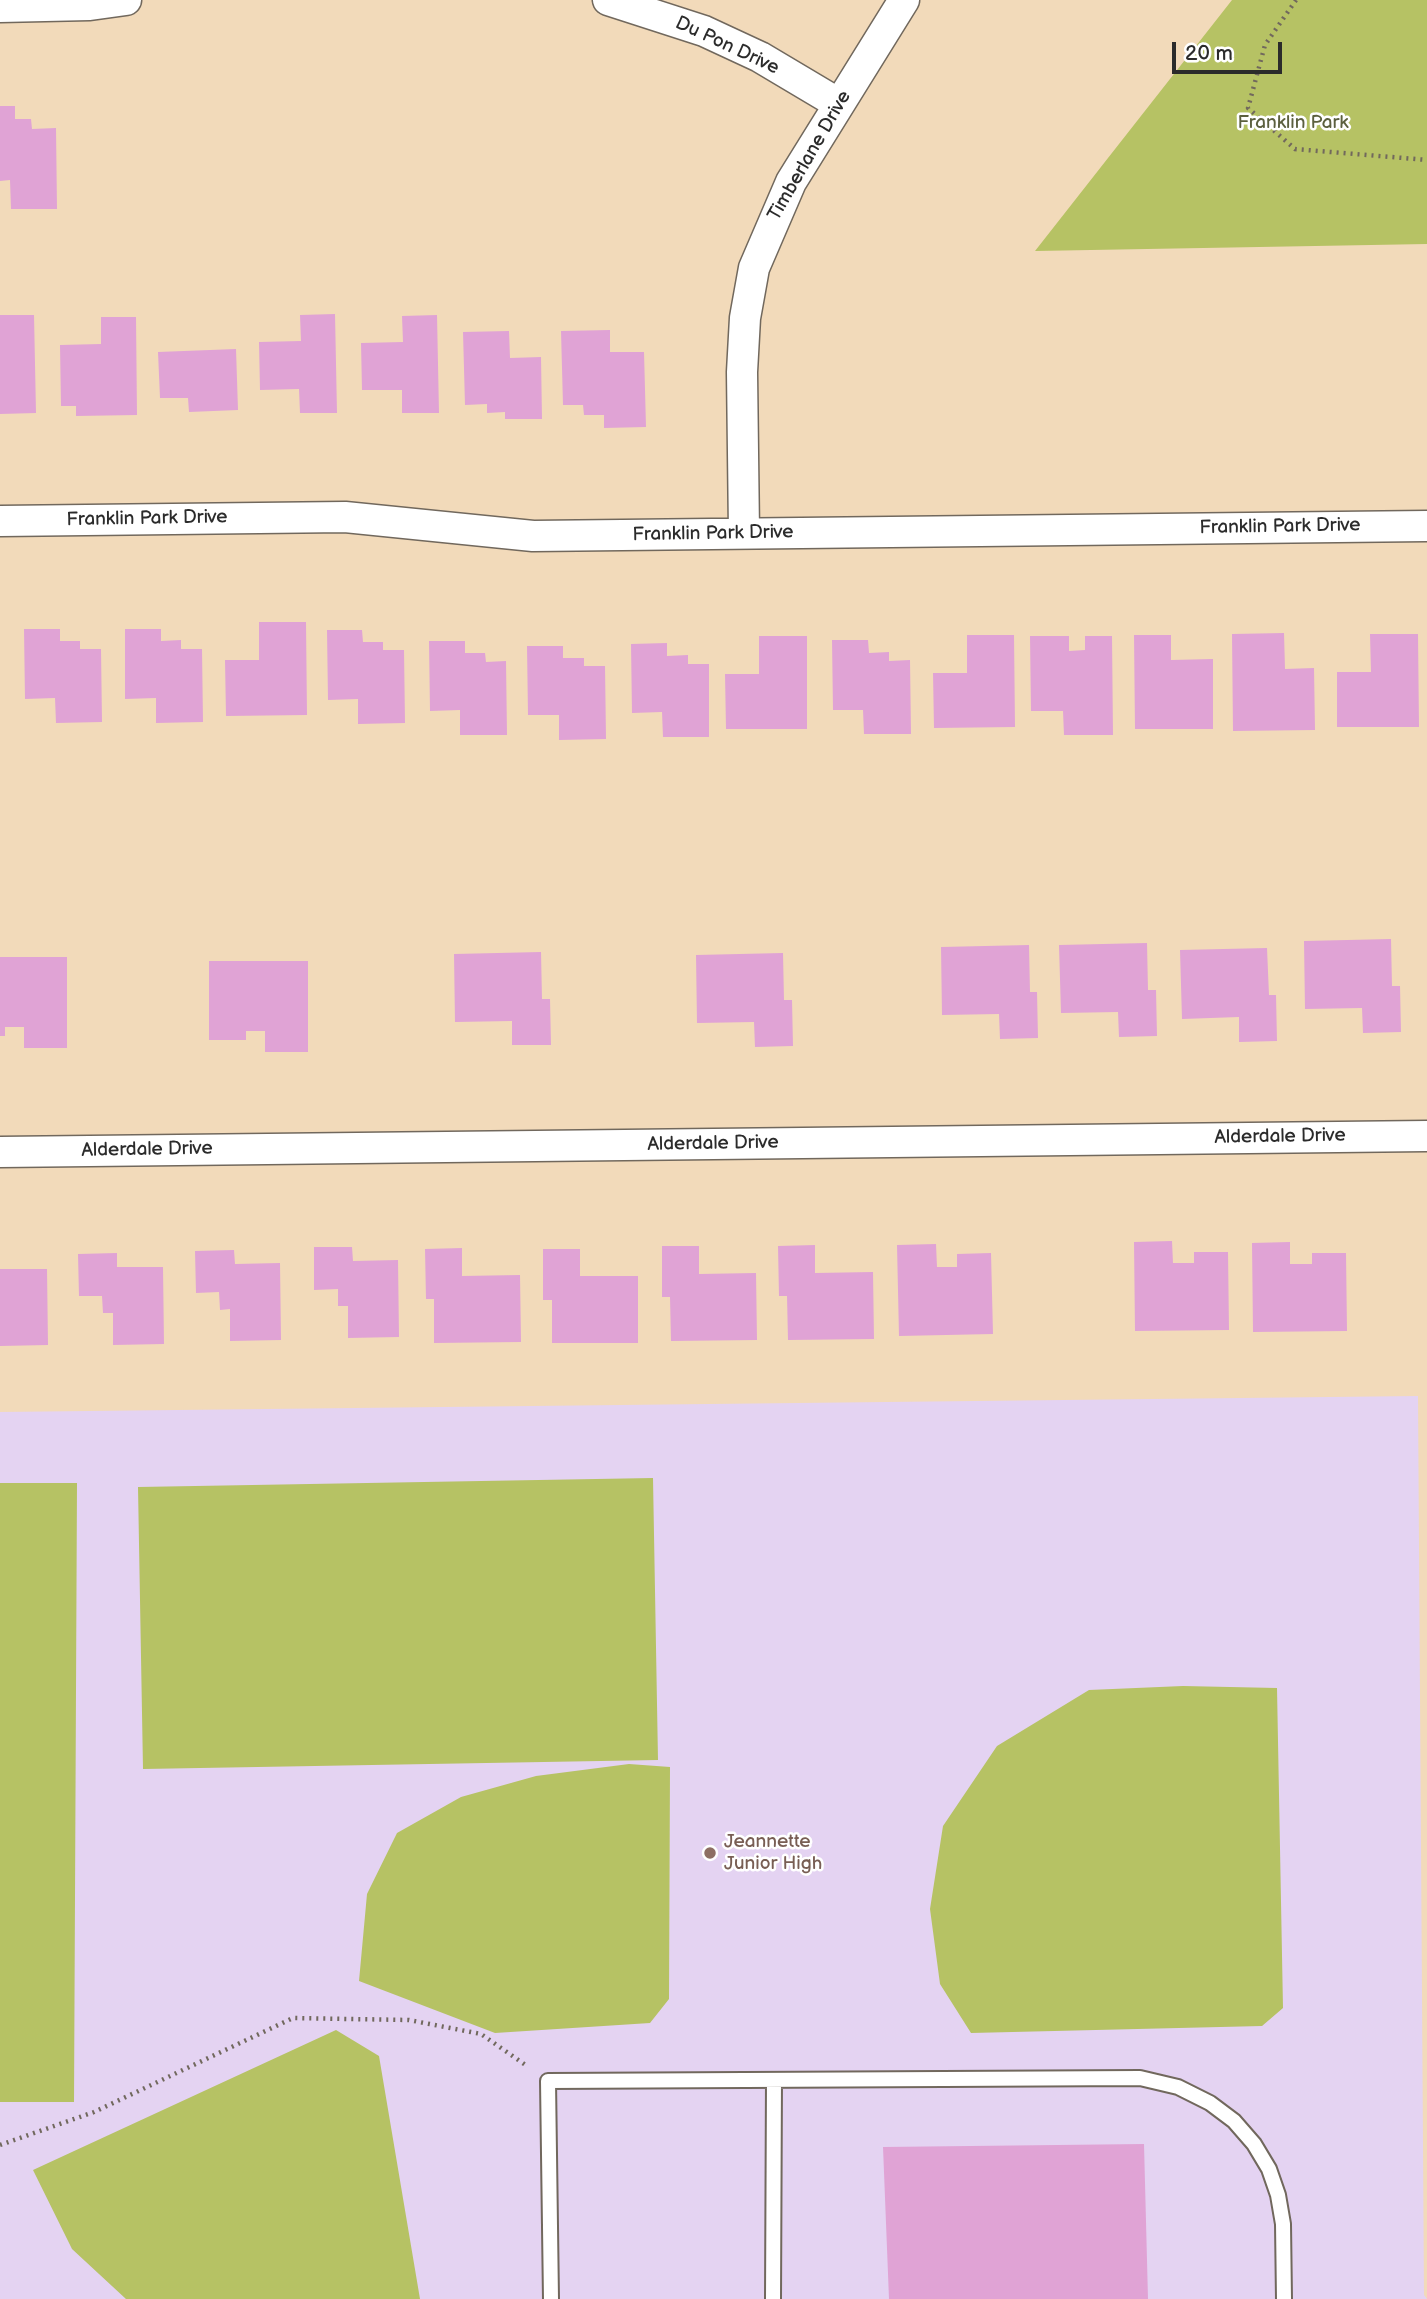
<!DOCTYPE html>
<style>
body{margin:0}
#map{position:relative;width:1427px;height:2299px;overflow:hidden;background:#f2daba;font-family:"Balsamiq Sans",sans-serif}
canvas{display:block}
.scale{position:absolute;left:1172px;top:42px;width:110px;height:32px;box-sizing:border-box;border:4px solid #2b2b2b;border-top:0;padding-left:9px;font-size:21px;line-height:24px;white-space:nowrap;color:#2b2b2b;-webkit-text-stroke:5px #fff;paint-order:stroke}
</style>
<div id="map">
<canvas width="1427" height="2299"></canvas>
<div class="scale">20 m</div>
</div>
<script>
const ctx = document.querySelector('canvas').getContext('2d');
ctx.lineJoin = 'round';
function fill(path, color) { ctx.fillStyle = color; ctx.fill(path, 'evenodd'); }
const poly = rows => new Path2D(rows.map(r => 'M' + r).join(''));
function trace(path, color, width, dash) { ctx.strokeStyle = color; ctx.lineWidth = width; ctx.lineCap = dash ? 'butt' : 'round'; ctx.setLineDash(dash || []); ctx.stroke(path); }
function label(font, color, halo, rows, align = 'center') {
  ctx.font = font + ' "Balsamiq Sans",sans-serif'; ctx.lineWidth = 5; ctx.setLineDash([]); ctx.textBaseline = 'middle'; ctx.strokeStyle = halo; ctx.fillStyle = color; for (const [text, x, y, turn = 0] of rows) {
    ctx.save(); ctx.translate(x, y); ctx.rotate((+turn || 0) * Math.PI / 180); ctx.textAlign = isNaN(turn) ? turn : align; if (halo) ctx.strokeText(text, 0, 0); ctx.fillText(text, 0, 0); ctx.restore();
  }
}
fill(poly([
 [1418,1396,1424,2295,1427,2299,0,2299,0,1412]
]), '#e4d3f2');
fill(poly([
 [1232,0,1427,0,1427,244,1035,251],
 [653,1478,658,1760,143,1769,138,1487],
 [0,1483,77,1483,74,2102,0,2102],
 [1183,1686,1277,1688,1283,2008,1262,2026,971,2033,940,1984,930,1909,943,1826,997,1746,1089,1690],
 [629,1764,670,1767,669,1999,650,2023,495,2033,359,1981,367,1894,397,1833,461,1797,536,1776],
 [336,2030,379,2056,420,2299,126,2299,72,2249,33,2170]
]), '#b6c264');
fill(poly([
 [0,106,15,106,15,119,31,119,32,129,56,128,57,209,11,209,10,180,0,181],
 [335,314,337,413,300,413,299,389,260,390,259,342,301,341,300,315],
 [0,315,34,315,36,413,0,414],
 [437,315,439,413,402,413,402,390,362,390,361,343,403,342,402,316],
 [101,317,136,317,137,415,76,416,76,406,61,406,60,345,101,344],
 [610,330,610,352,644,352,646,427,604,428,604,415,584,415,583,405,563,405,561,331],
 [509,331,510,358,541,357,542,419,505,419,505,412,487,413,487,404,465,405,463,332],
 [236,349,238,410,189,412,188,398,160,398,158,352],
 [259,622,306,622,307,715,226,716,225,660,259,660],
 [24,629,60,629,60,641,80,641,80,649,101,649,102,722,56,723,55,698,25,699],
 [125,629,161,629,161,641,181,640,181,649,202,649,203,722,156,723,156,698,125,699],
 [327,630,362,630,363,642,383,642,383,650,404,650,405,723,358,724,358,699,328,700],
 [1284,633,1285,669,1314,668,1315,730,1233,731,1232,634],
 [1370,634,1418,634,1419,727,1337,727,1337,672,1371,672],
 [967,635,1014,635,1015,727,934,728,933,673,967,673],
 [1134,635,1171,635,1171,660,1213,659,1213,729,1135,729],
 [759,636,807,636,807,729,726,729,725,674,759,674],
 [1030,636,1069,636,1069,651,1085,650,1085,636,1112,636,1113,735,1064,735,1063,711,1031,711],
 [832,640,868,640,869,653,889,652,889,661,910,660,911,734,864,734,863,710,833,710],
 [429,641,465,641,465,653,485,653,486,662,506,661,507,735,460,735,460,710,430,711],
 [667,643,667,656,688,655,688,664,709,664,709,737,663,737,662,712,632,713,631,644],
 [527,646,563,646,563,658,584,658,584,666,605,666,606,739,559,740,559,715,528,715],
 [1391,939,1392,986,1400,986,1401,1032,1363,1033,1362,1008,1305,1009,1304,941],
 [1147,943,1148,990,1156,990,1157,1036,1119,1037,1118,1012,1061,1013,1059,945],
 [1029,945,1030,992,1037,992,1038,1038,1000,1039,999,1014,942,1015,941,947],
 [1267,948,1269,995,1276,995,1277,1041,1239,1042,1239,1017,1182,1019,1180,950],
 [541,952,542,999,550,999,551,1045,512,1045,512,1021,455,1022,454,954],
 [783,953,784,1000,792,1000,793,1046,755,1047,754,1022,697,1023,696,955],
 [0,957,67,957,67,1048,24,1048,24,1027,5,1027,5,1036,0,1036],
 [209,961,308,961,308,1052,265,1052,265,1031,246,1031,246,1040,209,1040],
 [1172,1241,1173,1263,1194,1263,1194,1252,1228,1252,1229,1330,1135,1331,1134,1242],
 [1290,1242,1290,1264,1312,1264,1312,1253,1346,1253,1347,1331,1253,1332,1252,1243],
 [936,1244,937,1267,957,1267,957,1254,991,1253,993,1334,899,1336,897,1245],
 [815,1245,815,1273,873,1272,874,1339,788,1340,787,1296,779,1296,778,1246],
 [662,1246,699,1246,699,1274,756,1273,757,1340,671,1341,670,1297,662,1297],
 [314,1247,352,1247,353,1261,398,1260,399,1337,348,1338,348,1306,338,1306,338,1289,314,1290],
 [462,1248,462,1276,520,1275,521,1342,434,1343,434,1299,426,1299,425,1249],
 [543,1249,580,1249,580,1276,638,1276,638,1343,552,1343,552,1300,543,1300],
 [234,1250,235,1264,280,1263,281,1340,230,1341,230,1309,220,1310,219,1292,196,1293,195,1251],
 [117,1253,117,1267,163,1267,164,1344,113,1345,113,1313,103,1313,102,1296,79,1296,78,1254],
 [0,1269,47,1269,48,1345,0,1346],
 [1144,2144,1148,2299,889,2299,883,2147]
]), '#e0a3d5');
const service = poly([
 [551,2299,548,2081,1140,2078,1178,2087,1210,2103,1234,2121,1254,2144,1269,2169,1278,2195,1283,2224,1284,2299],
 [773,2299,774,2080]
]);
const minor = poly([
 [608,0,704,31,760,57,839,104],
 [0,7,90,5,126,0],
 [0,521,345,517,533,536,1427,526],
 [744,533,742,372,745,318,754,268,791,182,904,0],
 [0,1152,1427,1136]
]);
trace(service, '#71685d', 18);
trace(minor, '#71685d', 33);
trace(poly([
 [1296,0,1265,45,1248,108,1295,149,1427,160],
 [0,2145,94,2112,293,2018,409,2020,481,2034,527,2066]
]), '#71685d', 4.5, [2, 5]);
trace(service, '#fff', 14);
trace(minor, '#fff', 30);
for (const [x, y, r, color] of [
 [710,1853,7,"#8d6e63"]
]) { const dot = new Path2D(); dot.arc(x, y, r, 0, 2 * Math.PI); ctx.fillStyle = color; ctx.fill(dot); trace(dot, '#fff', 2.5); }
label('19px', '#2b2b2b', '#fff', [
 ["Du Pon Drive",727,46,25],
 ["Timberlane Drive",810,156,-60],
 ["Franklin Park Drive",147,519,-1],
 ["Franklin Park Drive",1280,527,-1],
 ["Franklin Park Drive",713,534,-1],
 ["Alderdale Drive",1280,1137,-1],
 ["Alderdale Drive",713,1144,-1],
 ["Alderdale Drive",147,1150,-1]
]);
label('19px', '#5c603f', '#fff', [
 ["Franklin Park",1293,123]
]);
label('19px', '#785e54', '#fff', [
 ["Jeannette",724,1842],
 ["Junior High",724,1864]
], 'left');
</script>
